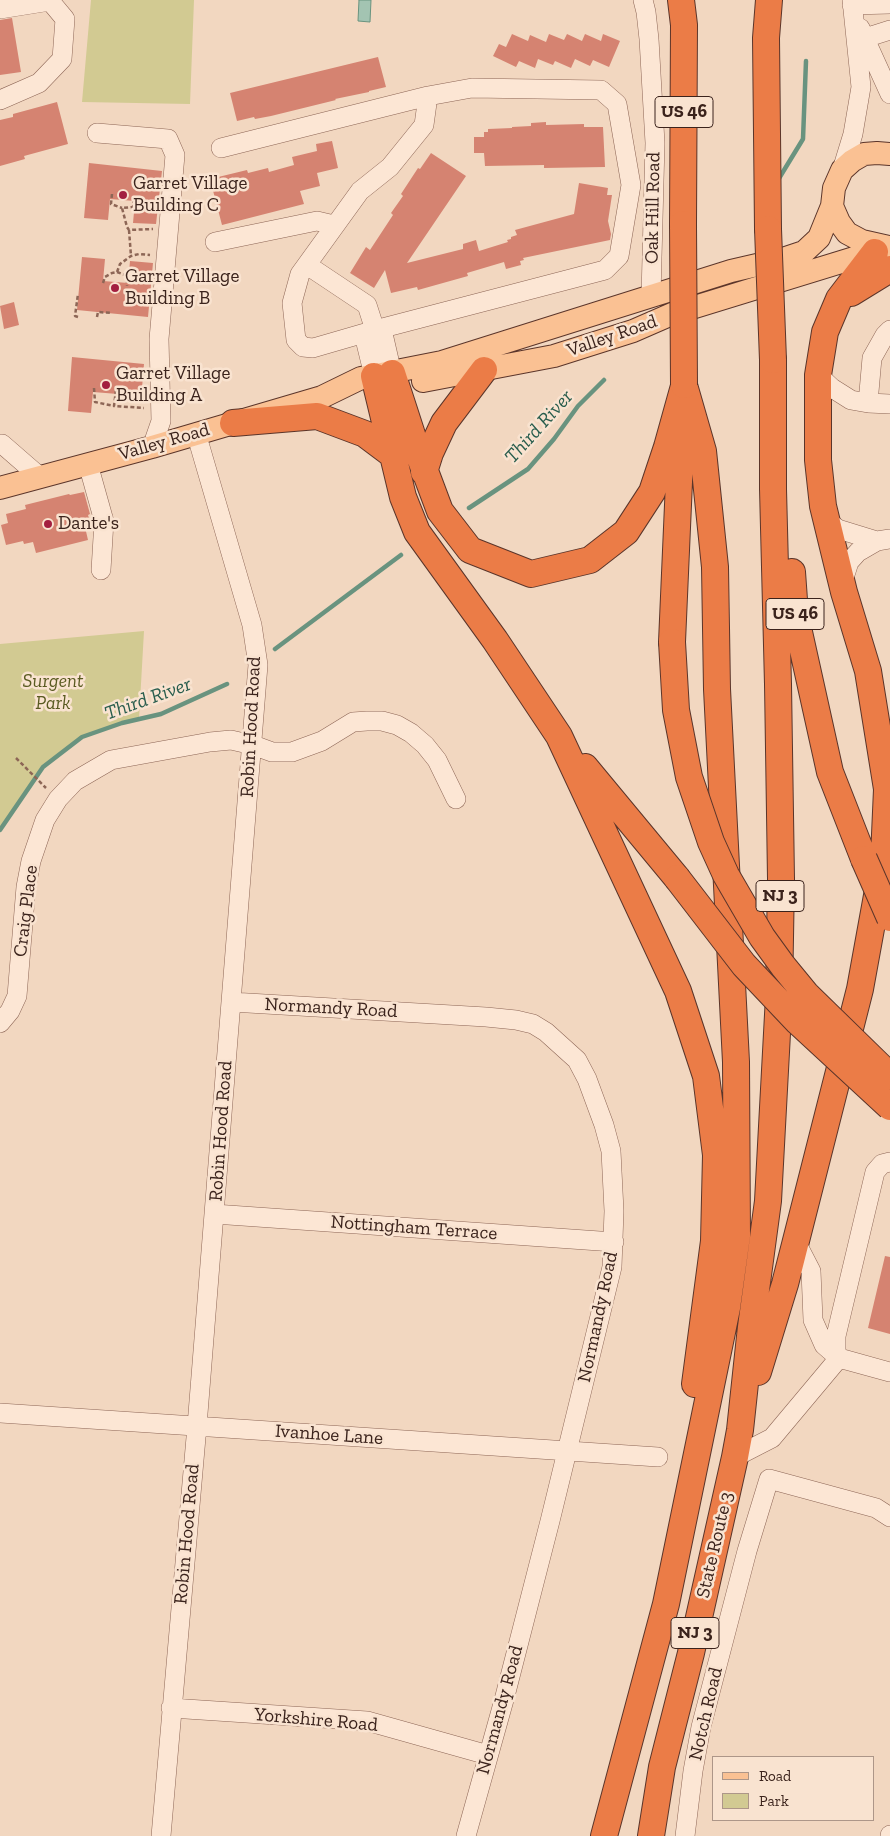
<!DOCTYPE html>
<style>
body{margin:0}
#map{position:relative;width:890px;height:1836px;overflow:hidden;background:#f2d7c0;font-family:"Zilla Slab",serif}
canvas{display:block}
.legend{position:absolute;left:712px;top:1756px;width:162px;height:65px;box-sizing:border-box;background:#f9e3d0;border:1px solid #ad9688;margin:0;padding:6px 9px;list-style:none;font-size:15px;color:#3b231c}
.legend li{display:flex;align-items:center;gap:10px;height:25px}
.legend b{width:25px;border:1px solid #ad9688}
</style>
<div id="map">
<canvas width="890" height="1836"></canvas>
<ul class="legend">
<li><b style="height:6px;background:#fac193"></b>Road</li>
<li><b style="height:14px;background:#d2ca92"></b>Park</li>
</ul>
</div>
<script>
const ctx = document.querySelector('canvas').getContext('2d');
ctx.lineJoin = 'round';
function fill(path, color) { ctx.fillStyle = color; ctx.fill(path, 'evenodd'); }
const poly = rows => new Path2D(rows.map(r => 'M' + r).join(''));
function trace(path, color, width, dash) { ctx.strokeStyle = color; ctx.lineWidth = width; ctx.lineCap = dash ? 'butt' : 'round'; ctx.setLineDash(dash || []); ctx.stroke(path); }
function label(font, color, halo, rows, align = 'center') {
  ctx.font = font + ' "Zilla Slab",serif'; ctx.lineWidth = 5; ctx.setLineDash([]); ctx.textBaseline = 'middle'; ctx.strokeStyle = halo; ctx.fillStyle = color; for (const [text, x, y, turn = 0] of rows) {
    ctx.save(); ctx.translate(x, y); ctx.rotate((+turn || 0) * Math.PI / 180); ctx.textAlign = isNaN(turn) ? turn : align; if (halo) ctx.strokeText(text, 0, 0); ctx.fillText(text, 0, 0); ctx.restore();
  }
}
fill(poly([
 [91,0,194,0,190,104,82,102],
 [144,631,139,719,82,737,43,767,0,830,0,644]
]), '#d2ca92');
const water = poly([
 [359,0,371,0,370,22,358,21,359,0]
]);
fill(water, '#a3c4b2');
trace(water, '#69937f', 1);
trace(poly([
 [778,180,803,139,806,61],
 [469,508,528,469,554,439,578,406,604,380],
 [275,649,401,555],
 [0,830,43,767,82,737,122,723,161,714,227,684]
]), '#69937f', 4.5);
fill(poly([
 [12,18,21,72,0,75,0,20],
 [512,34,528,41,530,35,546,42,549,34,564,40,567,34,582,41,585,34,601,41,603,34,620,41,609,67,593,60,590,66,575,59,571,68,555,61,553,65,538,59,535,68,519,61,516,67,493,56,499,44,506,47],
 [378,57,386,87,369,91,369,92,335,99,336,100,271,116,255,119,254,117,237,121,230,93],
 [57,102,68,144,24,156,25,159,0,166,0,120,13,117,13,114],
 [546,122,546,125,584,124,584,127,603,127,605,167,544,168,544,165,485,166,484,153,474,153,474,137,484,137,484,132,488,132,488,129,512,128,512,127,531,126,531,123],
 [332,141,338,168,317,173,320,186,300,191,304,204,222,225,210,179,247,170,248,173,268,168,269,172,294,165,292,157,317,151,316,144],
 [431,153,466,176,407,263,463,249,463,244,476,240,479,251,508,242,507,240,511,239,511,237,517,235,515,230,574,214,579,183,608,188,607,195,612,195,608,221,611,234,610,240,523,258,524,260,520,261,521,265,506,269,504,262,467,273,468,276,418,290,417,287,391,293,385,270,374,288,350,273,366,247,370,250,393,215,391,213,403,196,401,194,418,168,420,169],
 [89,163,162,171,156,224,133,223,135,201,110,199,108,220,84,218],
 [82,257,105,259,103,281,128,283,130,261,153,263,148,317,77,310],
 [14,302,19,325,4,329,0,306],
 [72,357,144,364,141,400,118,397,118,394,93,392,91,413,68,411],
 [84,492,90,514,88,515,91,525,85,527,88,540,36,553,33,542,24,544,23,541,6,545,1,525,8,523,6,514,26,509,25,505,69,494,70,495],
 [885,1256,890,1257,890,1334,868,1328]
]), '#d58371');
const minor = poly([
 [643,0,646,12,649,39,655,143,651,296],
 [852,5,890,4],
 [0,9,50,1,65,19,62,59,39,83,0,100],
 [860,28,890,94],
 [865,38,890,30],
 [97,133,168,139,175,155,159,339,161,421,152,447],
 [221,148,428,96,472,88,601,90,617,104,631,185,619,256,605,270,375,330,313,348,303,347,296,340,292,303,300,274,360,191,390,167,424,125,428,96],
 [842,170,853,134,861,87,852,0],
 [215,242,317,221,334,225],
 [307,265,367,305,375,330,384,338,392,373],
 [890,330,885,335,872,358,868,403,890,404],
 [818,375,832,388,851,400,868,403],
 [374,376,366,343,375,330],
 [0,444,2,444,40,477],
 [88,464,104,521,101,570],
 [826,520,838,529,877,541],
 [842,584,849,562,858,552,877,541,890,539],
 [231,1002,486,1017,516,1020,533,1024,546,1032,577,1060,587,1079,604,1125,611,1151,614,1211,612,1267,550,1521,504,1700,466,1836],
 [0,1023,10,1011,17,996,26,887,31,861,45,820,58,799,75,781,111,760,210,742,231,740,253,745,272,752,292,752,322,741,353,722,367,721,382,721,397,725,411,733,425,745,437,760,456,799],
 [890,1162,882,1164,875,1172,836,1336,836,1351,839,1358,890,1372],
 [214,1214,614,1242],
 [0,1413,658,1457],
 [735,1457,772,1438,839,1358,824,1345,813,1320,811,1271,796,1242],
 [171,1708,367,1721,488,1755],
 [161,1836,197,1426,258,665,252,625,196,433],
 [685,1836,693,1771,701,1727,747,1551,769,1479,876,1508,890,1517],
 [890,1836,890,1835]
]);
const major = poly([
 [889,247,862,241,847,233,839,222,832,206,834,188,842,170,852,161,864,154,877,153,890,154],
 [423,381,554,356,633,331,672,314,890,247],
 [0,488,152,447,322,397,361,378,442,362,731,271,783,259,804,252,819,238,832,206]
]);
const highway = poly([
 [681,0,684,25,683,224],
 [768,229,766,38,769,0],
 [851,293,890,269],
 [392,373,416,447,440,511,470,550,531,574,590,560,626,532,652,492,667,447,684,386],
 [374,376,403,497,417,532,495,640,559,736,678,991,706,1076,716,1155,714,1241,695,1384],
 [233,423,317,416,365,434,393,455],
 [424,472,430,453,444,423,484,370],
 [792,572,795,614,830,772,864,859],
 [672,642,681,436],
 [585,767,677,878],
 [758,1372,785,1284,860,989,884,857,887,789,868,671,844,592,823,506,818,460,818,375,825,332,839,299,875,252],
 [604,1836,666,1604,727,1308,737,1236,736,1062,717,689,715,567,703,451,684,385],
 [651,1836,662,1767,691,1653,735,1457,740,1430,751,1327,768,1201,779,996,781,879,778,684,773,489,773,360]
]);
trace(minor, '#8d6656', 20);
trace(major, '#5b352a', 24);
trace(highway, '#5b352a', 28);
trace(poly([
 [112,194,111,204,122,208],
 [134,199,133,207,122,208,127,227,129,230,153,229],
 [129,230,131,256],
 [117,272,125,275,127,278,127,286],
 [103,283,105,277,112,273,117,272,120,264,131,256,139,254,150,255],
 [78,317,75,316,78,294],
 [97,317,98,312,112,313],
 [94,388,95,402,114,406],
 [116,390,114,406,144,408],
 [16,758,46,788]
]), '#8d6656', 2.5, [4, 2.5]);
trace(minor, '#fce6d4', 19);
trace(major, '#fac193', 22);
trace(highway, '#eb7c47', 26);
const highwayBridge = poly([
 [683,224,684,385],
 [768,229,773,360],
 [672,642,676,710,689,777,711,842,726,875,762,937,783,966,806,994,890,1076],
 [864,859,890,918],
 [677,878,744,965,798,1022,890,1107]
]);
trace(highwayBridge, '#5b352a', 28, []);
trace(highwayBridge, '#eb7c47', 26);
for (const [x, y, r, color] of [
 [123,195,5,"#a31f40"],
 [115,288,5,"#a31f40"],
 [106,385,5,"#a31f40"],
 [48,524,5,"#a31f40"]
]) { const dot = new Path2D(); dot.arc(x, y, r, 0, 2 * Math.PI); ctx.fillStyle = color; ctx.fill(dot); trace(dot, '#f9e3d0', 2); }
for (const [x, y, w] of [
 [684,112,58],
 [795,614,58],
 [780,896,48],
 [695,1633,48]
]) { const box = new Path2D(); box.roundRect(x - w / 2, y - 15.5, w, 31, 4); ctx.fillStyle = '#f9e3d0'; ctx.fill(box); trace(box, '#3b231c', 1); }
label('bold 18px', '#3b231c', null, [
 ["US 46",684,112],
 ["US 46",795,614],
 ["NJ 3",780,896],
 ["NJ 3",695,1633]
]);
label('19px', '#3b231c', '#f9e3d0', [
 ["Garret Village",133,184],
 ["Building C",133,206],
 ["Garret Village",125,277],
 ["Building B",125,299],
 ["Garret Village",116,374],
 ["Building A",116,396],
 ["Dante's",58,524]
], 'left');
label('19px', '#3b231c', '#f9e3d0', [
 ["Oak Hill Road",653,208,-89],
 ["Valley Road",612,336,-19],
 ["Valley Road",164,442,-16],
 ["Robin Hood Road",251,727,-87],
 ["Craig Place",26,911,-83],
 ["Normandy Road",331,1008,3],
 ["Robin Hood Road",221,1131,-86],
 ["Nottingham Terrace",414,1228,4],
 ["Normandy Road",598,1317,-78],
 ["Ivanhoe Lane",329,1435,4],
 ["Robin Hood Road",187,1534,-85],
 ["State Route 3",715,1545,-77],
 ["Normandy Road",500,1710,-75],
 ["Notch Road",706,1714,-77],
 ["Yorkshire Road",316,1720,5]
]);
label('italic 19px', '#595a20', '#f9e3d0', [
 ["Surgent",53,682],
 ["Park",53,704]
]);
label('italic 20px', '#295d4d', '#f9e3d0', [
 ["Third River",539,427,-48],
 ["Third River",148,699,-20]
]);
</script>
